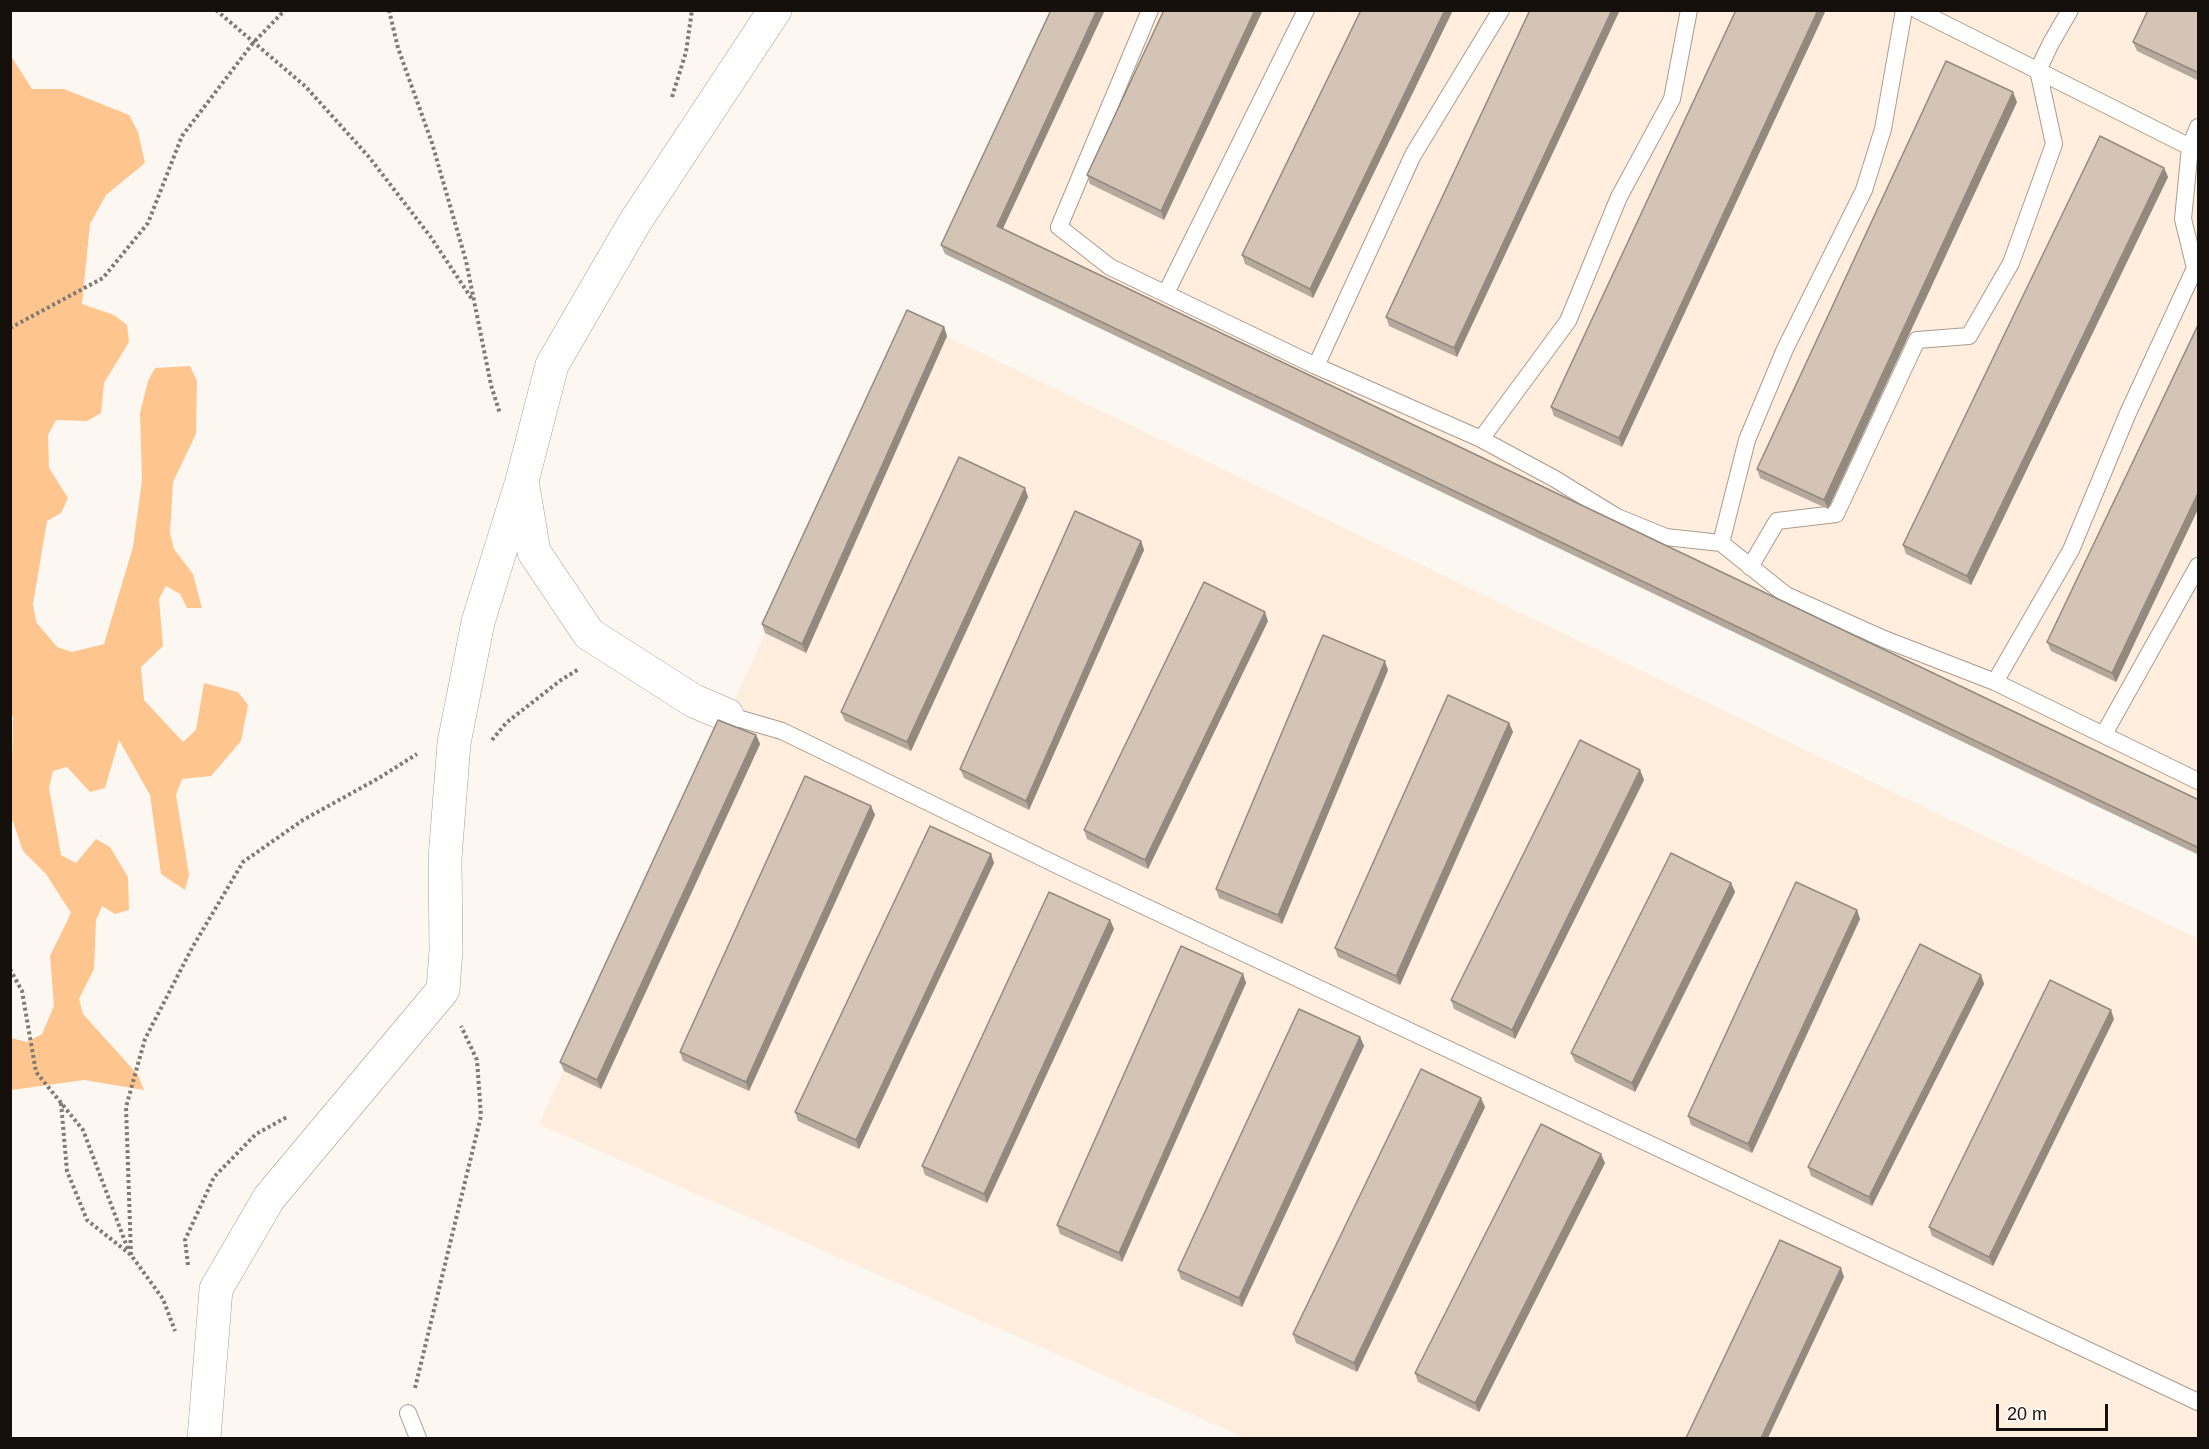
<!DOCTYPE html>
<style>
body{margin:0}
#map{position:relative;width:2209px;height:1449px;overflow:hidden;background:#fdf7f1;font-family:Helvetica,sans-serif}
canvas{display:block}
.frame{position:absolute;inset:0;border:12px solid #15100b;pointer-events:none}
.scale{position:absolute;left:1996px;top:1404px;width:112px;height:27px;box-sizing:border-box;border:3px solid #15100b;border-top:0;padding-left:8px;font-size:18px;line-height:21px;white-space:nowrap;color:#15100b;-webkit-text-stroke:4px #fdf7f1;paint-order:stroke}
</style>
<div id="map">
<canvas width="2209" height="1449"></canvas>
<div class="frame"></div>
<div class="scale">20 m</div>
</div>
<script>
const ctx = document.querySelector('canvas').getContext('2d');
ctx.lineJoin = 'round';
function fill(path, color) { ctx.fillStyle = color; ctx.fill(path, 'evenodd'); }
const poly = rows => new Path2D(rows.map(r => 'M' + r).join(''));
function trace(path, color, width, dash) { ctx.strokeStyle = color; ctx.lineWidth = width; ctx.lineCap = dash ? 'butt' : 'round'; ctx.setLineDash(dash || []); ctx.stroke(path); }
fill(poly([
 [1058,11,2198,11,2198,855,945,254],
 [910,319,2198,939,2198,1438,1245,1438,539,1124]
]), '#ffeddd');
fill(poly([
 [11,56,32,89,64,89,129,115,138,132,145,163,106,195,90,224,82,304,114,315,127,325,129,342,104,383,101,413,87,421,56,420,48,435,49,468,68,498,61,513,47,521,33,604,36,622,57,647,72,652,104,644,133,547,142,480,140,413,148,381,155,368,190,366,197,381,196,434,173,482,170,533,174,549,193,574,202,608,187,608,180,594,166,586,159,599,163,646,141,667,144,700,183,742,196,730,204,683,238,692,248,705,241,741,211,776,182,779,176,795,189,875,185,890,161,874,150,795,119,740,105,788,90,792,67,767,53,771,49,788,61,855,76,863,96,839,110,847,128,877,129,910,115,914,102,906,96,920,94,969,79,999,83,1014,138,1075,144,1090,84,1080,11,1090,11,1004,11,1038,27,1042,42,1034,54,1006,50,956,71,913,46,874,23,851,13,822,11,821,10,764,12,764,13,718,10,710]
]), '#fec58e');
const lane = poly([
 [1150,10,1059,227,1110,267,1316,366,1481,439,1555,479,1617,517,1666,537,1721,543,1786,595,1884,639,1995,682,2198,781],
 [1917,10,2198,151],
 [1166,293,1306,10],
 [1316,366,1413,155,1501,10],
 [1481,439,1568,321,1619,197,1672,99,1689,10],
 [1721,543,1747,440,1785,349,1864,190,1883,129,1904,10],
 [1750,567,1777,521,1836,514,1917,340,1969,336,2011,263,2054,144,2038,70,2051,43,2070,10],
 [1995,682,2071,550,2128,413,2195,268,2183,219,2190,147,2198,127],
 [727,715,782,731,1063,868,2198,1402],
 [2104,734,2198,566],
 [408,1413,418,1438]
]);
const street = poly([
 [727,715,694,701,589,634,534,552,522,481,552,365,635,222,775,10],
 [204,1438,216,1289,269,1198,443,990,446,950,445,858,454,743,478,622,522,481]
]);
trace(lane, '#aa9b8e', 18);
trace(street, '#aa9b8e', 34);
trace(poly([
 [216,10,306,87,369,157,430,236,472,299],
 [389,10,398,48,432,143,466,261,491,385,500,414],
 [672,97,686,52,692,10],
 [10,328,103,278,148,223,182,136,253,43,285,10],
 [492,740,506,723,561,680,579,669],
 [10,969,22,991,36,1072,83,1130,129,1252],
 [61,1103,67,1171,87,1220,131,1255,163,1299,175,1331],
 [131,1255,126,1107,145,1039,192,948,243,862,303,820,379,778,417,754],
 [188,1265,185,1240,214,1177,256,1134,287,1117],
 [415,1388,481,1116,477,1060,461,1026]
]), '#7f7a74', 4, [3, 3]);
trace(lane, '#fff', 16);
trace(street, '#fff', 33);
fill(poly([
 [1164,10,1164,220,1090,184,1087,175],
 [1361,10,1453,10,1313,298,1245,264,1242,255],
 [1530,10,1457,357,1389,326,1386,317],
 [2199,10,2199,81,2137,51,2133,42],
 [1825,12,1622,447,1554,416,1551,407],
 [2017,102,1828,509,1760,478,1757,469],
 [2164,168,2168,177,1971,585,1906,554,1903,545],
 [1003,229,2199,800,2199,855,945,254,941,245],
 [2199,323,2199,507,2116,682,2051,651,2047,642],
 [944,327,947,336,806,653,765,633,762,624],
 [1025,488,1028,497,911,751,845,721,841,712],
 [1141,541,1144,550,1029,810,964,778,960,769],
 [1268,621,1148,869,1087,839,1084,830],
 [1388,670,1282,924,1219,898,1216,889],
 [1509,723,1513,732,1400,985,1338,957,1335,948],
 [756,735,760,744,601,1089,564,1071,560,1062],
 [1640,770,1644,780,1515,1039,1454,1009,1451,1000],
 [871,806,875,815,749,1091,683,1061,680,1052],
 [991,854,994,863,859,1149,798,1121,795,1112],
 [1731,883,1735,892,1635,1092,1575,1062,1571,1053],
 [1857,910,1860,919,1752,1153,1691,1125,1688,1116],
 [1110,920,1114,929,987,1203,925,1175,922,1166],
 [1243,974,1246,983,1122,1262,1060,1234,1057,1225],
 [1981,975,1984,984,1872,1206,1811,1176,1808,1167],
 [2114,1019,1993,1266,1932,1236,1929,1227],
 [1360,1037,1364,1046,1242,1307,1181,1279,1178,1270],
 [1485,1107,1357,1372,1296,1343,1293,1334],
 [1605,1163,1479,1412,1418,1382,1415,1373]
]), '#b5a99d');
fill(poly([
 [1097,10,1105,10,1000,235,997,226],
 [1255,10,1263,10,1164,220,1161,211],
 [1445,10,1453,10,1313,298,1310,289],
 [1612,10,1620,10,1457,357,1454,348],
 [1818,10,1825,10,1825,12,1622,447,1619,438],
 [2013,92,2017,102,1828,509,1824,500],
 [2164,168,2168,177,1971,585,1967,576],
 [944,327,947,336,806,653,802,644],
 [1025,488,1028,497,911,751,907,742],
 [2199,491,2199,507,2116,682,2112,673],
 [1141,541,1144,550,1029,810,1026,801],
 [1265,612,1268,621,1148,869,1145,860],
 [1385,661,1388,670,1282,924,1278,915],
 [1509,723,1513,732,1400,985,1396,976],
 [756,735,760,744,601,1089,597,1080],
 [1640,770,1644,780,1515,1039,1512,1030],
 [871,806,875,815,749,1091,746,1082],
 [991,854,994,863,859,1149,856,1140],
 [1731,883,1735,892,1635,1092,1632,1083],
 [1857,910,1860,919,1752,1153,1748,1144],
 [1110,920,1114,929,987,1203,984,1194],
 [1243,974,1246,983,1122,1262,1119,1253],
 [1981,975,1984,984,1872,1206,1869,1197],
 [2111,1010,2114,1019,1993,1266,1989,1257],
 [1360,1037,1364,1046,1242,1307,1239,1298],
 [1481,1098,1485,1107,1357,1372,1354,1363],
 [1601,1154,1605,1163,1479,1412,1475,1403],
 [1841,1268,1844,1277,1768,1438,1761,1438]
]), '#94897f');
const building = poly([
 [1051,10,1097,10,997,226,2199,800,2199,848,941,245,1051,10],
 [1164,10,1255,10,1161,211,1087,175,1164,10],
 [1361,10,1445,10,1310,289,1242,255,1361,10],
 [1530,10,1612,10,1454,348,1386,317,1530,10],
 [1736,10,1818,10,1619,438,1551,407,1736,10],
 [2148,10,2199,10,2199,73,2133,42,2148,10],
 [1946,61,2013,92,1824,500,1757,469,1946,61],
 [2100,136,2164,168,1967,576,1903,545,2100,136],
 [907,310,944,327,802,644,762,624,907,310],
 [2199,323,2199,491,2112,673,2047,642,2199,323],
 [959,457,1025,488,907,742,841,712,959,457],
 [1075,511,1141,541,1026,801,960,769,1075,511],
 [1204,582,1265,612,1145,860,1084,830,1204,582],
 [1323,635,1385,661,1278,915,1216,889,1323,635],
 [1448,695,1509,723,1396,976,1335,948,1448,695],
 [718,720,756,735,597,1080,560,1062,718,720],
 [1580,740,1640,770,1512,1030,1451,1000,1580,740],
 [805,776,871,806,746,1082,680,1052,805,776],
 [930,826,991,854,856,1140,795,1112,930,826],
 [1671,853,1731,883,1632,1083,1571,1053,1671,853],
 [1796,882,1857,910,1748,1144,1688,1116,1796,882],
 [1049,892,1110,920,984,1194,922,1166,1049,892],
 [1920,944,1981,975,1869,1197,1808,1167,1920,944],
 [1181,946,1243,974,1119,1253,1057,1225,1181,946],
 [2050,980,2111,1010,1989,1257,1929,1227,2050,980],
 [1299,1009,1360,1037,1239,1298,1178,1270,1299,1009],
 [1421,1069,1481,1098,1354,1363,1293,1334,1421,1069],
 [1541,1124,1601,1154,1475,1403,1415,1373,1541,1124],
 [1780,1240,1841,1268,1761,1438,1686,1438,1780,1240]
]);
fill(building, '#d3c4b6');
trace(building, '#94897f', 1.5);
</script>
